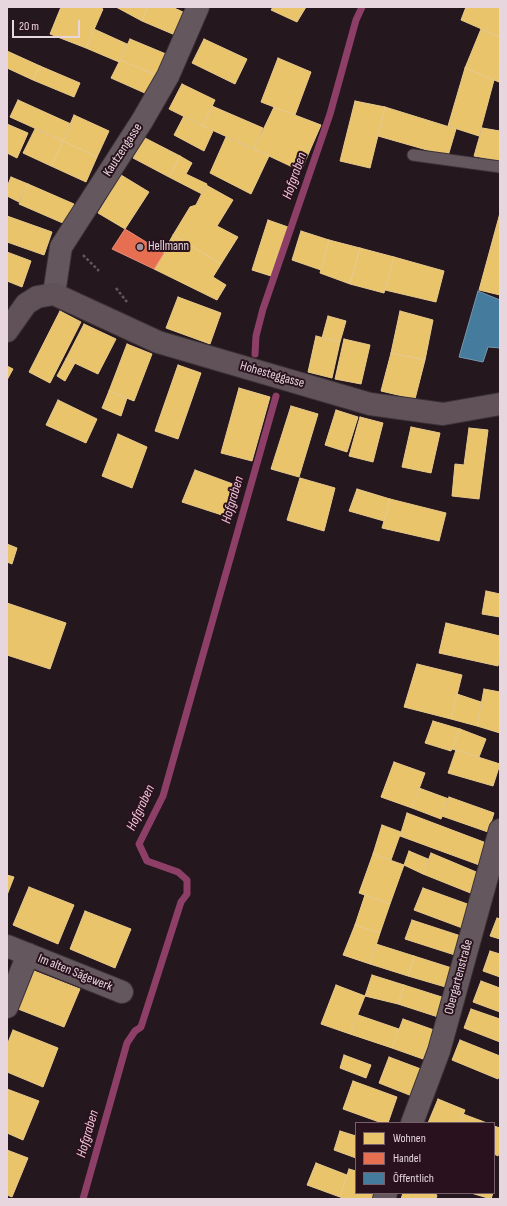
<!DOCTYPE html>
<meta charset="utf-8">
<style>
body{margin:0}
#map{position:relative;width:507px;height:1206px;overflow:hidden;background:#24171d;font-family:"Sofia Sans Condensed",sans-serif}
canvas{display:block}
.frame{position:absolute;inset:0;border:8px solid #e7d6dd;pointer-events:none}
.legend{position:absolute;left:355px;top:1122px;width:140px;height:72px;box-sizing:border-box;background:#29121d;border:1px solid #75606a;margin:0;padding:5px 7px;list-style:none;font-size:12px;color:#e7d6dd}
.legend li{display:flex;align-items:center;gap:8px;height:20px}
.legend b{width:20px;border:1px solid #75606a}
.scale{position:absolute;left:12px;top:20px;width:68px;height:18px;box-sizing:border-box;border:2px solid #e7d6dd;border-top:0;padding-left:5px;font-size:12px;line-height:14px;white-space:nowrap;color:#e7d6dd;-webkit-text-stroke:3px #29121d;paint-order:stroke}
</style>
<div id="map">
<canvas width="507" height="1206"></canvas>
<div class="frame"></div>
<ul class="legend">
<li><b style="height:11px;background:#e9c46a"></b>Wohnen</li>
<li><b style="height:11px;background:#e76f51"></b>Handel</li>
<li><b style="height:11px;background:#457b9d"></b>Öffentlich</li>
</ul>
<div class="scale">20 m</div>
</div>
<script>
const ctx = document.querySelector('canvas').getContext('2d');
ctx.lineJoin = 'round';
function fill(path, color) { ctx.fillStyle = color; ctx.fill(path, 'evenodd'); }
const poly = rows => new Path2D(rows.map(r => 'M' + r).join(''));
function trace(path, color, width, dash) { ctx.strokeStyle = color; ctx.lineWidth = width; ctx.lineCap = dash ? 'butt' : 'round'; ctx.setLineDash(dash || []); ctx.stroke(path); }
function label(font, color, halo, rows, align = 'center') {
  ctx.font = font + ' "Sofia Sans Condensed",sans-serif'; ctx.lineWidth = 4; ctx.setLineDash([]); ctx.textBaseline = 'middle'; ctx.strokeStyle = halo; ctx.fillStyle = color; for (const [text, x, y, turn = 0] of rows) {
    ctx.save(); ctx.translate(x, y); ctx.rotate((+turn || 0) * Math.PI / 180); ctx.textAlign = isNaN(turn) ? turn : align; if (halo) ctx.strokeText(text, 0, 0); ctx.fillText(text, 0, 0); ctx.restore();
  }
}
const homes = poly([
 [61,7,99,7,103,9,86,48,50,34,61,7],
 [116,7,147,7,142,21,116,7],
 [147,7,172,7,183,12,175,35,142,21,147,7],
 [273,7,306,7,297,22,271,10,273,7],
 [466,7,500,7,500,37,461,20,466,7],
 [94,29,127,44,119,62,86,48,94,29],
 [481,29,500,37,499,82,465,68,481,29],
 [130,39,166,54,156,75,120,60,130,39],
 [204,39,247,59,235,84,192,63,204,39],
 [7,51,40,66,33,80,7,68,7,51],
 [278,58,311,72,295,115,261,102,278,58],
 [120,60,156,75,147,94,111,78,120,60],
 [40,66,80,83,74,97,33,80,40,66],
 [465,68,494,80,479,136,448,126,465,68],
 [182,84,215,100,203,126,169,109,182,84],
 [18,100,71,124,63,141,10,117,18,100],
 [355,101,385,107,370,168,340,161,355,101],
 [212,106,263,128,254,149,203,126,212,106],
 [274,107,321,125,301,171,254,149,274,107],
 [385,107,456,129,448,156,378,136,385,107],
 [74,115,109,131,97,157,63,141,74,115],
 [184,116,213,131,204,151,174,135,184,116],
 [7,124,28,133,17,158,7,153,7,124],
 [482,128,500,131,500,161,474,156,482,128],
 [35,129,63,141,51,166,23,153,35,129],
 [226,137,269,156,251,194,210,173,226,137],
 [145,138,180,156,169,177,133,158,145,138],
 [63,141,97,157,86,182,51,166,63,141],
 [180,156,192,163,186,174,207,184,202,194,169,177,180,156],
 [121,175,149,192,125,229,98,213,121,175],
 [11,177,28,184,19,202,7,196,7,187,11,177],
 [28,184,74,204,65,224,19,204,28,184],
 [206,185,233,200,217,226,238,237,221,264,173,235,190,207,196,205,206,185],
 [500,213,500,295,479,290,500,213],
 [7,216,52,232,44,255,7,242,7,216],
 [268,220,288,227,271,276,252,270,268,220],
 [301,231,329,240,321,270,292,260,301,231],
 [173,235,221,264,213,277,226,285,217,300,154,269,173,235],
 [329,240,360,248,350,284,320,273,329,240],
 [360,248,394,257,384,293,350,284,360,248],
 [7,252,31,261,22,287,7,281,7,252],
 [394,257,444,271,436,302,385,290,394,257],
 [178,297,221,313,210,344,166,328,178,297],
 [60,311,81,322,50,383,29,372,60,311],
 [400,311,433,320,425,360,391,353,400,311],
 [328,316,346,321,340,342,322,338,328,316],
 [84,324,116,339,98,374,66,359,84,324],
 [316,336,340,342,332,378,308,372,316,336],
 [344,339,370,345,361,384,335,379,344,339],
 [127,344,152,354,134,401,109,391,127,344],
 [391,353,425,360,415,399,381,391,391,353],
 [66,359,75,363,65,381,57,376,66,359],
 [178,365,201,373,178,439,155,431,178,365],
 [7,366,13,369,7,380,7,366],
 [239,388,270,397,252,461,221,453,239,388],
 [109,391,127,398,121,416,102,408,109,391],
 [58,400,97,419,86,443,46,425,58,400],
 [291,406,318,414,299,477,271,469,291,406],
 [336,410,358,417,347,452,325,445,336,410],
 [360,417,383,423,373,462,349,456,360,417],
 [411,427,440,433,431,473,402,467,411,427],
 [469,428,488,430,479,499,452,496,455,464,464,465,469,428],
 [118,434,147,447,132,488,102,476,118,434],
 [195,470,241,487,231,518,182,502,195,470],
 [300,478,335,488,324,531,287,520,300,478],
 [357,489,390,499,384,521,349,511,357,489],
 [390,499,446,513,439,541,382,528,390,499],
 [7,544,17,548,12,564,7,562,7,544],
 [486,591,500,594,500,617,482,614,486,591],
 [7,603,66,623,50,669,7,655,7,603],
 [446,623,500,636,500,658,498,666,439,653,446,623],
 [417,664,462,675,451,719,404,707,417,664],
 [484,689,500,692,500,733,477,726,484,689],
 [457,694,481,702,477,726,451,719,457,694],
 [433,721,460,729,451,751,425,743,433,721],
 [460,729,486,739,479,757,452,749,460,729],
 [456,750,500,764,493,786,448,773,456,750],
 [394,762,425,773,412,808,381,797,394,762],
 [419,788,449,799,441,819,412,808,419,788],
 [449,797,494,813,488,832,442,816,449,797],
 [407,813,489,844,482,866,400,836,407,813],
 [382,825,401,832,391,860,373,854,382,825],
 [409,851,428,859,423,874,404,865,409,851],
 [431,853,481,874,473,894,423,874,431,853],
 [373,854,404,865,390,904,359,893,373,854],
 [7,875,14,877,7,895,7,875],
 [29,887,74,905,58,944,13,925,29,887],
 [423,888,473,906,465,929,414,910,423,888],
 [365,895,390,904,380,933,355,925,365,895],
 [85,911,131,929,115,968,70,949,85,911],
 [497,918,500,919,500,939,490,936,497,918],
 [412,920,464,937,458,956,405,939,412,920],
 [355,925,380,933,370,964,343,955,355,925],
 [376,944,414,956,408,976,370,964,376,944],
 [490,951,500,954,500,977,483,971,490,951],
 [414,956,455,969,449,988,408,976,414,956],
 [34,971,80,989,64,1027,18,1009,34,971],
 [372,975,404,985,398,1004,365,996,372,975],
 [481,981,500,988,500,1012,473,1002,481,981],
 [336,985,365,996,350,1034,321,1024,336,985],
 [404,985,445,998,438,1017,398,1004,404,985],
 [471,1009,500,1019,500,1042,464,1028,471,1009],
 [358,1015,399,1029,392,1048,350,1034,358,1015],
 [403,1019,434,1030,423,1059,392,1048,403,1019],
 [13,1030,58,1048,43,1087,7,1072,7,1045,13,1030],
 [460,1040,500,1056,500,1073,498,1079,452,1060,460,1040],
 [344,1055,371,1065,366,1078,340,1068,344,1055],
 [389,1057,421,1069,412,1096,379,1083,389,1057],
 [353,1081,397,1097,388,1123,382,1123,343,1109,353,1081],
 [7,1089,39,1101,23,1140,7,1133,7,1089],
 [438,1099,465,1110,460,1123,428,1123,438,1099],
 [463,1114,487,1123,460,1123,463,1114],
 [494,1126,500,1128,500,1151,498,1156,494,1154,494,1126],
 [340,1131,356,1136,356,1158,334,1150,340,1131],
 [7,1150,28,1158,12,1197,7,1195,7,1150],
 [316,1163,347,1175,340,1197,307,1185,316,1163],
 [349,1169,356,1171,356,1193,377,1193,375,1199,346,1199,340,1197,349,1169],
 [403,1193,430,1193,437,1195,436,1199,401,1199,403,1193],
 [471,1193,493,1193,491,1199,471,1193]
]);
fill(homes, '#e9c46a');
trace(homes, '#e8c98c', 1);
const shops = poly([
 [125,229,164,253,154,269,112,249,125,229]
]);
fill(shops, '#e76f51');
trace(shops, '#e78e7b', 1);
const public = poly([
 [478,291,500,300,500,348,488,347,483,362,459,357,478,291]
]);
fill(public, '#457b9d');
trace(public, '#7696b0', 1);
trace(poly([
 [255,354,256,336,263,309,330,114,356,20,362,7],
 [83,1199,127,1043,135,1031,141,1027,181,902,187,894,187,880,178,872,147,861,139,844,163,796,276,396]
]), '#8d3f67', 7);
const service = poly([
 [413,155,500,167]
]);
const minor = poly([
 [54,294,61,247,142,121,168,76,198,7],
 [7,946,122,992],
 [7,1007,28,954],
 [412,1123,439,1051,500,830],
 [384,1199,386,1193]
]);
const secondary = poly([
 [7,331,26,304,37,297,54,294,158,342,370,404,443,414,500,404]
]);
trace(service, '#3c3236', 13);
trace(minor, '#3c3236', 24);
trace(secondary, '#3c3236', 24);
trace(poly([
 [83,255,99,271],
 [116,288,127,302]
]), '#60565a', 2.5, [3, 2]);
trace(service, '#64585e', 11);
trace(minor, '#64585e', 22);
trace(secondary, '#605258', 22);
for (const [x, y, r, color] of [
 [140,247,4,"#a3939a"]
]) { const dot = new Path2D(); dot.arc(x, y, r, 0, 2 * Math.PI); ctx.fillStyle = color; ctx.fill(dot); trace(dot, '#29121d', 1.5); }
label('13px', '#e7d6dd', '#29121d', [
 ["Kautzengasse",123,150,-57],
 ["Hohesteggasse",272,375,16],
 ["Im alten Sägewerk",75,973,22],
 ["Obergartenstraße",459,977,-75]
]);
label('13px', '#e7d6dd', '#29121d', [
 ["Hellmann",148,247]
], 'left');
label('italic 14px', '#f4c4d9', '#29121d', [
 ["Hofgraben",295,176,-71],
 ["Hofgraben",233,500,-74],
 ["Hofgraben",141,808,-65],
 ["Hofgraben",88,1134,-74]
]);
</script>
